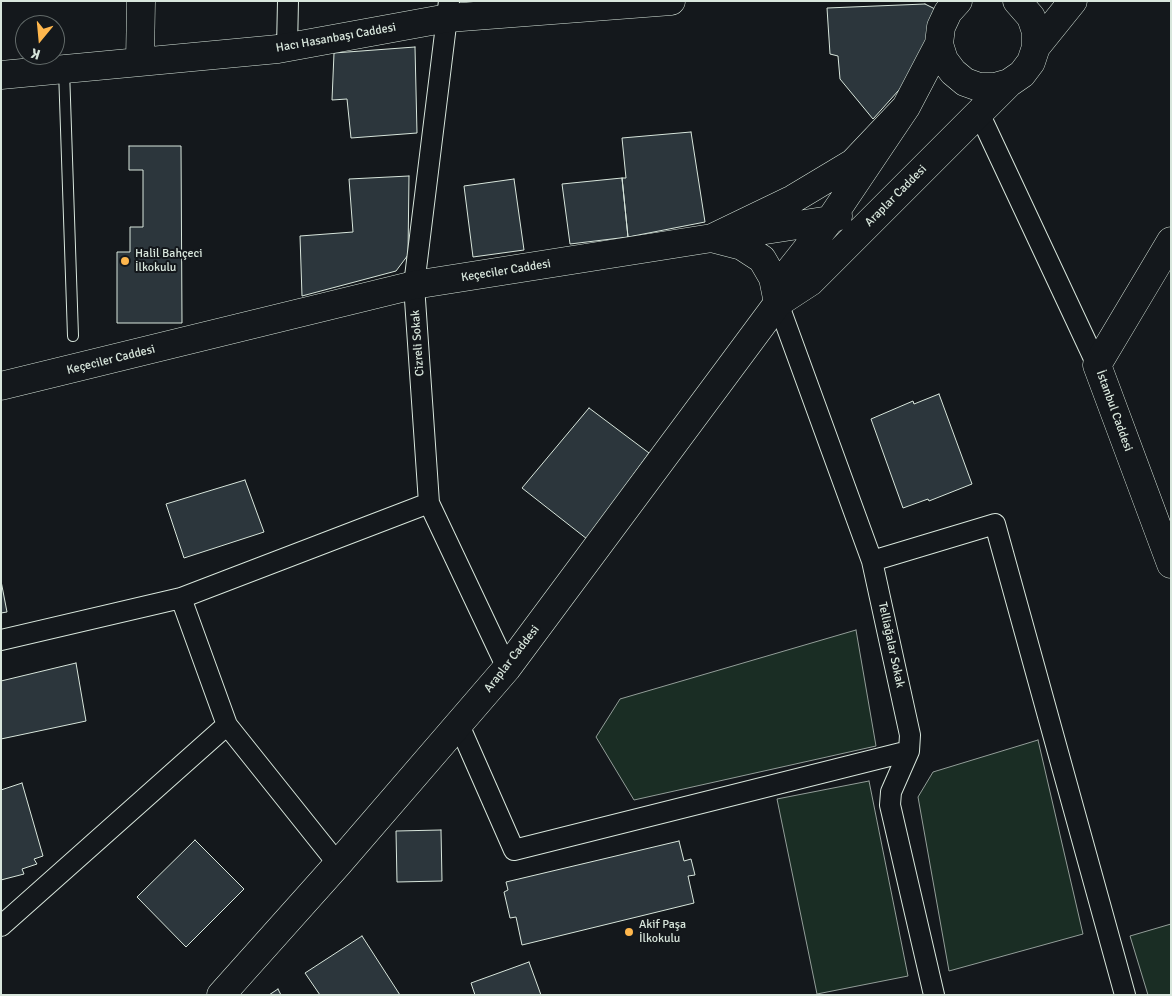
<!DOCTYPE html>
<meta charset="utf-8">
<style>
body{margin:0}
#map{position:relative;width:1172px;height:996px;overflow:hidden;background:#14181c;font-family:Signika,sans-serif}
canvas{display:block}
.frame{position:absolute;inset:0;border:2px solid #d8e6dc;pointer-events:none}
.north{position:absolute;left:15px;top:15px;width:50px;height:50px;box-sizing:border-box;background:#14181c;border:1px solid #626a69;border-radius:50%;rotate:197deg;font-size:14px;font-weight:700;line-height:20px;text-align:center;color:#d8e6dc}
.north::after{content:'';display:block;margin:auto;width:18px;height:22px;background:#ffb74d;clip-path:polygon(50% 0,100% 100%,50% 72%,0 100%)}
</style>
<div id="map">
<canvas width="1172" height="996"></canvas>
<div class="frame"></div>
<div class="north">K</div>
</div>
<script>
const ctx = document.querySelector('canvas').getContext('2d');
ctx.lineJoin = 'round';
function fill(path, color) { ctx.fillStyle = color; ctx.fill(path, 'evenodd'); }
const poly = rows => new Path2D(rows.map(r => 'M' + r).join(''));
function trace(path, color, width, dash) { ctx.strokeStyle = color; ctx.lineWidth = width; ctx.lineCap = dash ? 'butt' : 'round'; ctx.setLineDash(dash || []); ctx.stroke(path); }
function label(font, color, halo, rows, align = 'center') {
  ctx.font = font + ' Signika,sans-serif'; ctx.lineWidth = 4; ctx.setLineDash([]); ctx.textBaseline = 'middle'; ctx.strokeStyle = halo; ctx.fillStyle = color; for (const [text, x, y, turn = 0] of rows) {
    ctx.save(); ctx.translate(x, y); ctx.rotate((+turn || 0) * Math.PI / 180); ctx.textAlign = isNaN(turn) ? turn : align; if (halo) ctx.strokeText(text, 0, 0); ctx.fillText(text, 0, 0); ctx.restore();
  }
}
const green = poly([
 [856,630,876,746,634,800,596,737,620,699,856,630],
 [1038,740,1083,934,949,971,918,797,933,772,1038,740],
 [869,781,908,976,817,994,777,799,869,781],
 [1171,924,1171,995,1148,995,1130,936,1171,924]
]);
fill(green, '#1a2d24');
trace(green, '#939e99', 1);
const building = poly([
 [925,4,935,9,924,62,873,119,840,79,838,56,830,54,827,8,925,4],
 [415,47,417,133,351,138,347,99,332,100,334,53,415,47],
 [691,132,705,222,628,237,622,178,626,178,622,138,691,132],
 [129,146,181,146,182,323,117,323,117,252,130,252,130,227,143,227,143,170,129,170,129,146],
 [409,176,408,255,396,271,302,296,300,236,353,232,349,179,409,176],
 [622,178,628,237,570,244,562,184,622,178],
 [514,179,524,250,473,257,464,186,514,179],
 [939,394,972,484,929,501,928,499,903,508,871,419,913,401,914,404,939,394],
 [589,408,649,453,587,539,522,488,589,408],
 [245,480,264,532,184,558,166,504,245,480],
 [1,581,7,612,1,613,1,581],
 [76,663,86,721,1,739,1,681,76,663],
 [22,783,43,856,34,859,37,864,22,869,24,874,1,880,1,790,22,783],
 [441,830,442,881,397,882,396,831,441,830],
 [195,840,244,889,186,947,137,897,195,840],
 [679,841,684,861,691,859,695,875,688,876,694,903,522,945,516,917,510,918,504,892,508,890,506,882,679,841],
 [362,936,400,995,320,995,305,973,362,936],
 [529,962,541,995,475,995,471,983,529,962],
 [278,989,281,995,269,995,278,989]
]);
fill(building, '#2c363c');
trace(building, '#d8e6dc', 1);
const lane = poly([
 [64,70,73,336]
]);
const street = poly([
 [449,1,414,285,429,503,507,668],
 [287,48,288,1],
 [979,113,1097,365],
 [778,303,872,561,910,735,909,751,891,792,890,805,934,995],
 [872,561,995,524,1125,995],
 [181,598,227,725,338,864],
 [1,640,181,598,429,503],
 [459,725,514,850,909,751],
 [1,926,227,725]
]);
const secondary = poly([
 [958,1,948,12,941,27,939,44,944,60,953,72,965,82,979,87,995,87,1009,83,1022,74,1031,62,1036,47,1036,32,1031,17,1017,1],
 [1036,47,1073,1],
 [140,61,141,1],
 [1,75,278,49,448,18,671,1],
 [740,234,830,220,838,216],
 [715,239,742,246,762,259,773,278,778,303],
 [1171,241,1097,365,1171,564],
 [778,303,810,282,1009,83],
 [1,386,414,285,712,238,793,199,853,163,906,107,939,44],
 [221,995,338,864,507,668,778,303,791,269,830,220,906,107]
]);
trace(lane, '#d8e6dc', 12);
trace(street, '#d8e6dc', 22);
trace(secondary, '#d8e6dc', 29);
trace(lane, '#14181c', 10);
trace(street, '#14181c', 20);
trace(secondary, '#14181c', 28);
for (const [x, y, r, color] of [
 [125,261,5,"#ffb74d"],
 [629,932,5,"#ffb74d"]
]) { const dot = new Path2D(); dot.arc(x, y, r, 0, 2 * Math.PI); ctx.fillStyle = color; ctx.fill(dot); trace(dot, '#14181c', 2); }
label('12px', '#d8e6dc', '#14181c', [
 ["Hacı Hasanbaşı Caddesi",336,38,-10],
 ["Araplar Caddesi",896,196,-45],
 ["Keçeciler Caddesi",506,271,-9],
 ["Cizreli Sokak",418,343,-94],
 ["Keçeciler Caddesi",111,360,-14],
 ["İstanbul Caddesi",1114,411,70],
 ["Telliağalar Sokak",891,645,78],
 ["Araplar Caddesi",512,659,-52]
]);
label('12px', '#d8e6dc', '#14181c', [
 ["Halil Bahçeci",135,254],
 ["İlkokulu",135,268],
 ["Akif Paşa",639,925],
 ["İlkokulu",639,939]
], 'left');
</script>
